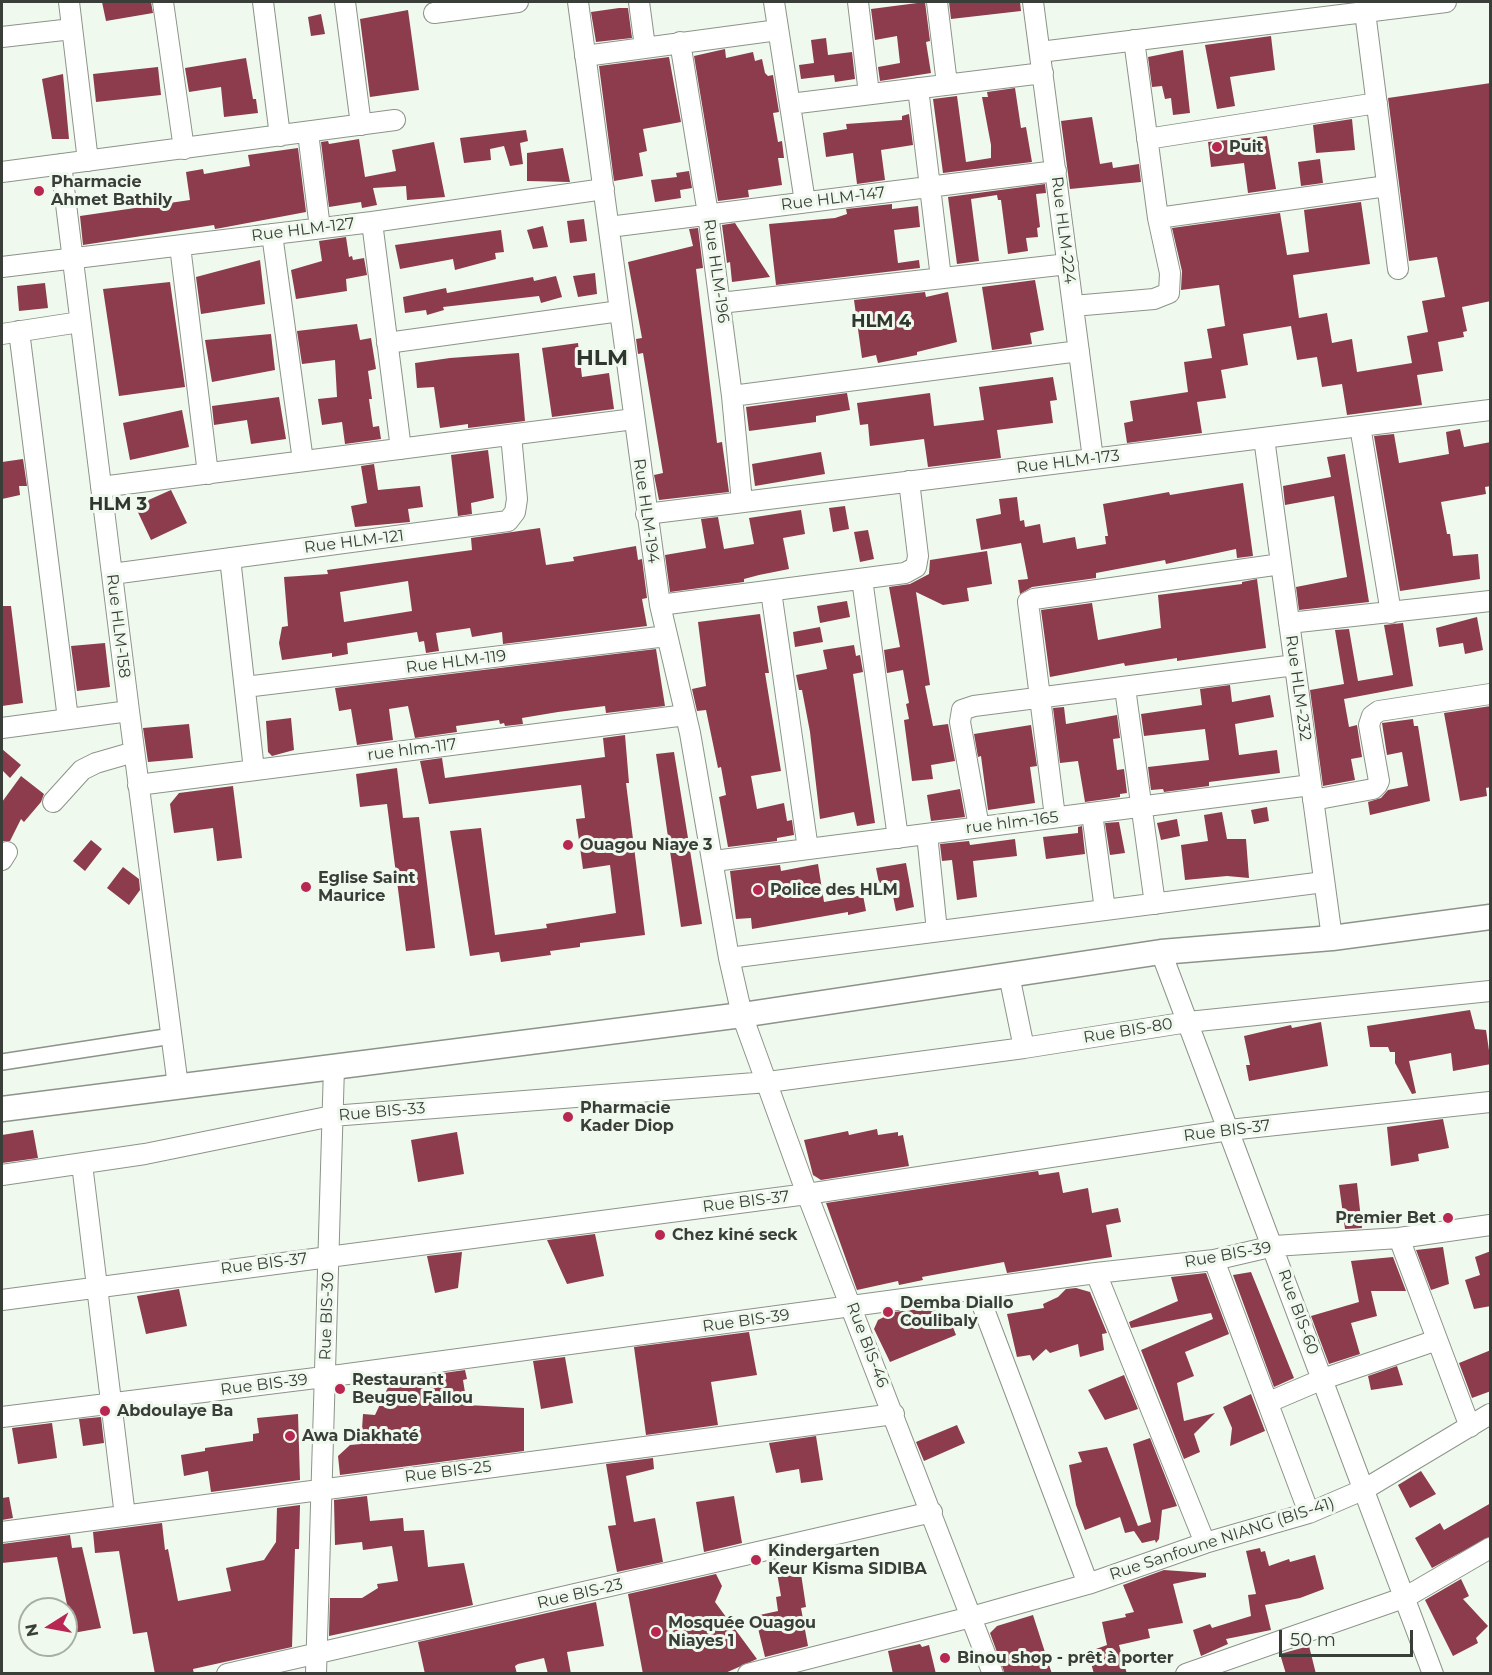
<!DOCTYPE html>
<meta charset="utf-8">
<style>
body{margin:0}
#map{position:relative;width:1492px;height:1675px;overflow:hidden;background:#f0f9ed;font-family:Montserrat,sans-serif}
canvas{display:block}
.frame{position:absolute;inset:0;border:3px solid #3a3e39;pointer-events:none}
.north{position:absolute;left:18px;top:1597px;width:60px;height:60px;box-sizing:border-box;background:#f0f9ed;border:2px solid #a7aea5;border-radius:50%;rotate:259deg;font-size:16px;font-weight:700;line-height:24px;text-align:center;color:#3a3e39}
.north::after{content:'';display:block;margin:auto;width:21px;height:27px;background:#b72752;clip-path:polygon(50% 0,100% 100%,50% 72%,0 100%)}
.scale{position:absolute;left:1279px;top:1630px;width:134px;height:27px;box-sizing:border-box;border:3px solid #3a3e39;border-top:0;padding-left:8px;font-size:18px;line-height:21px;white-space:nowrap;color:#3a3e39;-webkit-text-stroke:4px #f0f9ed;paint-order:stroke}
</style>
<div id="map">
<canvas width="1492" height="1675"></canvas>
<div class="frame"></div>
<div class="north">N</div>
<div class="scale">50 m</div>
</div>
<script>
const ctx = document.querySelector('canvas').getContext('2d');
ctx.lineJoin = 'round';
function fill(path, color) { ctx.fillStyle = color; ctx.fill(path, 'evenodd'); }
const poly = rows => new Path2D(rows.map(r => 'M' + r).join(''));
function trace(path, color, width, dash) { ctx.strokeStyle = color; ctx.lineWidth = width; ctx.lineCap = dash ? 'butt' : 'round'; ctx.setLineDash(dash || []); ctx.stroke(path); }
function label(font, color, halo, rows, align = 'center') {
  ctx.font = font + ' Montserrat,sans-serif'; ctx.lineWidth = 6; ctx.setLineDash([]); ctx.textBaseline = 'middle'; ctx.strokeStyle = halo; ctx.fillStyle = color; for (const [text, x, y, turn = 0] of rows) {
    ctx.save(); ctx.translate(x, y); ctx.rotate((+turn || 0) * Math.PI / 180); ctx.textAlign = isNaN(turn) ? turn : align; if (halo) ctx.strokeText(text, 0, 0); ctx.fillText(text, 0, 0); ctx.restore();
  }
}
fill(poly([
 [102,2,151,2,153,13,106,21],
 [925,2,930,41,926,42,931,73,880,81,878,67,900,63,897,36,875,40,871,9],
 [949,2,1020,2,1021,11,951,19],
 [619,8,628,8,632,38,596,42,591,12],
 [408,10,419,90,370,97,360,19],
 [321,14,325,34,311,36,308,17],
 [1271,36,1275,70,1230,77,1235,106,1217,109,1205,45],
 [826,38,828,55,852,52,855,79,835,82,834,75,801,79,799,65,814,63,811,40],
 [725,49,726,58,753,52,755,61,762,59,765,73,768,76,773,75,779,112,773,113,778,142,782,141,784,158,778,158,782,185,748,190,749,197,718,201,694,56],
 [1183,50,1190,113,1173,115,1171,98,1165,99,1162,86,1152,87,1148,57],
 [669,57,681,122,643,129,647,151,639,153,643,176,614,181,599,66],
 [246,58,253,99,256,99,258,113,224,117,221,87,189,92,185,68],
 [158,67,161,95,96,102,93,74],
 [63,74,69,139,52,139,42,79],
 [1491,83,1491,301,1462,307,1467,331,1463,332,1464,337,1438,342,1443,371,1417,375,1422,405,1347,415,1342,384,1322,387,1317,357,1297,360,1291,326,1243,334,1248,365,1221,370,1226,398,1197,402,1202,433,1127,443,1124,423,1133,421,1130,401,1188,392,1184,362,1212,358,1207,329,1225,326,1219,285,1181,290,1182,271,1172,228,1280,213,1287,255,1309,252,1304,210,1361,202,1370,264,1293,275,1299,318,1327,313,1332,343,1352,339,1357,372,1412,363,1407,336,1428,332,1422,301,1445,297,1437,257,1409,261,1388,98],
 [1015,88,1021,128,1026,127,1032,162,943,173,933,99,957,96,966,162,991,158,991,145,982,97,988,97,987,92],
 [909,114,913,145,881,150,885,180,857,184,853,153,826,157,823,133,847,129,846,124,902,120,902,116],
 [1092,117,1100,164,1112,162,1113,168,1139,164,1141,182,1070,189,1061,121],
 [1352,119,1355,150,1316,153,1313,125],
 [526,130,528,141,520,143,523,164,510,166,504,146,490,149,491,160,464,163,460,138],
 [1267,136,1276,189,1248,193,1244,163,1211,167,1208,142],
 [359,139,365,177,396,171,392,150,434,142,445,197,407,200,406,186,373,188,377,205,362,208,361,202,329,207,321,142,328,141,329,144],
 [298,148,306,212,221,228,215,229,214,225,83,245,80,216,190,200,186,172,203,169,204,174,250,166,248,155],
 [563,148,570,182,527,181,527,153],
 [1320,159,1323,183,1301,186,1298,162],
 [689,171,692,188,680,190,681,198,655,202,651,180,677,177,676,173],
 [1045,184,1046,193,1036,194,1040,227,1037,228,1038,237,1026,238,1028,251,1008,254,1001,200,998,200,997,195,971,199,979,261,957,264,948,197],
 [892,204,892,209,918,206,920,227,894,230,898,263,919,260,920,268,776,285,769,224,835,218,847,214,846,209],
 [584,219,587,241,570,243,567,221],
 [735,223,770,277,732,282,730,262,727,263,722,225],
 [543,226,548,247,533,249,527,230],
 [698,228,703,268,696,269,717,443,722,442,729,492,659,500,654,475,663,473,643,353,638,354,636,339,642,338,628,262,693,246,689,229],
 [501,230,504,252,495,253,496,259,455,270,453,259,400,269,395,245],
 [346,237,349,257,352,256,353,260,364,258,367,275,346,279,347,291,296,299,291,270,322,261,319,241],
 [260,260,265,304,201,314,196,277],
 [595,273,597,294,578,297,573,276],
 [556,276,562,297,541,303,539,296,443,307,444,310,427,315,426,310,405,313,403,297,446,288,447,293,533,277,534,281],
 [1035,280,1044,330,1030,333,1032,344,992,350,982,287],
 [170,282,185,387,119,396,103,289],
 [45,283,48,308,19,311,17,286],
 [925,292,926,297,948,292,957,342,917,352,917,355,878,363,876,355,862,358,854,300],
 [357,324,360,340,371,338,376,369,368,371,372,399,369,399,373,427,379,426,381,439,345,444,342,422,322,425,318,399,337,397,335,360,302,364,297,331],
 [271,334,275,370,212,382,205,340],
 [578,343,582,377,609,373,614,409,552,417,542,348],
 [519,353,525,421,468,428,468,424,440,428,434,387,417,388,415,363,450,358],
 [1053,377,1057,400,1050,401,1053,423,997,430,1001,458,928,467,924,439,870,446,868,424,860,425,857,403,930,393,934,426,984,420,979,387],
 [847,393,850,410,816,416,816,422,749,431,746,407],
 [279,397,286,439,251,444,247,420,214,425,212,406],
 [182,410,189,447,130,460,123,423],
 [1460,429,1464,447,1491,442,1491,486,1485,487,1486,494,1441,502,1447,534,1450,534,1453,556,1478,554,1480,579,1400,591,1374,436,1394,434,1399,463,1449,454,1446,432],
 [488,450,494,498,471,503,472,514,458,516,451,455],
 [821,452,825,474,755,486,752,464],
 [1345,454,1369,602,1299,610,1296,587,1347,577,1334,496,1285,505,1283,486,1331,477,1327,457],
 [23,459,27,486,19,486,20,495,2,499,2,462],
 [374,464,378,490,420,486,423,507,408,509,410,522,355,527,351,506,367,503,361,466],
 [1243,483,1253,556,1237,558,1236,549,1166,564,1165,560,1096,573,1096,578,1032,587,1020,594,1018,580,1028,579,1021,543,981,550,976,519,1001,514,999,499,1017,497,1020,521,1024,520,1025,527,1040,524,1043,543,1075,537,1077,549,1106,544,1105,536,1108,536,1103,504,1169,492,1170,495],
 [171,490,187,523,151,540,135,506],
 [845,506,849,529,833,532,829,508],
 [801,510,805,534,783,538,789,569,759,575,744,579,744,582,670,592,665,555,706,548,701,519,718,517,724,549,754,544,749,518],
 [540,528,546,565,574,561,573,557,636,546,638,560,642,559,647,598,642,599,647,626,503,644,502,632,472,637,470,628,436,633,439,651,426,653,424,641,419,642,417,632,347,643,348,654,332,657,332,653,282,660,279,643,282,627,288,626,284,577,328,574,327,570,472,550,471,538],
 [408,581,412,611,344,622,340,592],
 [868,530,874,559,860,562,854,532],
 [987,551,992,584,967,588,969,601,943,605,916,592,930,685,925,686,933,726,948,724,955,761,931,765,933,779,912,781,904,720,909,719,906,704,909,703,903,670,887,673,884,650,900,647,889,587,910,584,929,574,930,560],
 [1257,579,1266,648,1177,661,1177,658,1125,666,1124,663,1050,677,1041,610,1092,603,1098,640,1161,628,1158,595,1242,584,1242,582],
 [847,601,850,617,820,623,817,606],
 [2,606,11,606,23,703,2,706],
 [760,614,769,673,765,673,781,771,751,776,757,809,784,803,787,821,792,820,794,835,777,838,777,841,728,847,719,797,726,795,721,767,718,768,706,710,697,711,692,689,706,686,698,622],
 [1477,617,1483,650,1465,654,1463,643,1439,647,1436,628],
 [1403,623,1413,686,1344,699,1349,727,1357,725,1362,757,1351,759,1355,780,1323,786,1310,690,1344,684,1335,630,1349,629,1358,681,1393,675,1384,625],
 [820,627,823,642,795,647,793,632],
 [105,643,110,687,77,691,71,646],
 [854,645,856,656,860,655,863,672,853,674,875,823,857,826,854,812,820,819,810,732,802,690,799,690,796,675,827,669,823,650],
 [656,649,665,706,606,713,605,706,558,712,522,718,523,724,505,726,504,723,500,724,499,720,456,726,457,732,415,738,408,706,389,709,393,740,357,745,351,709,339,711,335,688],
 [1230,685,1232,702,1270,695,1274,717,1235,724,1239,755,1277,750,1280,773,1209,782,1209,786,1164,792,1163,789,1151,790,1148,767,1209,760,1205,729,1144,736,1141,714,1202,705,1200,689],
 [1491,706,1491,787,1486,788,1487,796,1460,801,1444,713],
 [1064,707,1066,724,1117,715,1120,738,1113,739,1117,770,1124,769,1127,793,1120,794,1120,797,1085,802,1078,761,1060,763,1053,708],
 [291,718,294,750,272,756,268,752,266,721],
 [1413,719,1414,726,1418,726,1430,801,1370,815,1368,802,1381,798,1388,790,1408,786,1402,752,1387,755,1382,723],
 [189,724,193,758,148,762,143,728],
 [1031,725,1037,766,1030,767,1035,803,988,810,981,756,978,757,974,734],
 [625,735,629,783,626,783,645,935,580,943,580,947,550,951,551,955,501,962,499,952,470,956,450,831,481,828,495,935,547,928,546,924,616,913,610,865,583,869,576,819,585,818,581,785,429,804,420,761,442,758,445,778,605,757,603,738],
 [2,749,21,765,10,778,2,770],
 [674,752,702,924,681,927,656,754],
 [397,768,403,818,419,817,435,948,406,951,387,804,360,807,356,774],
 [21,776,44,794,41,802,24,822,21,819,10,841,2,841,2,802],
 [233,786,242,858,217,861,213,828,174,833,170,804,179,793],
 [960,789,965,817,931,821,927,795],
 [1267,807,1269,821,1254,824,1251,810],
 [1222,812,1227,839,1246,839,1249,878,1227,876,1185,880,1181,845,1208,841,1204,815],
 [1177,819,1180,836,1161,840,1157,823],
 [1119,822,1125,853,1110,855,1105,823],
 [1082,826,1085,854,1046,859,1043,837,1078,833,1078,827],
 [1015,839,1017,856,973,861,977,897,957,900,952,860,942,861,940,844,969,841,970,845],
 [91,840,102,849,85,871,73,861],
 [906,863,914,907,896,911,890,881,879,883,876,868],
 [818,864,824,902,863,895,866,911,848,915,848,912,752,929,751,918,736,919,730,871,780,865,781,871],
 [123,867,139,879,140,890,129,905,107,888],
 [1470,1010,1475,1029,1486,1030,1491,1064,1453,1071,1451,1053,1409,1061,1416,1093,1412,1094,1395,1063,1395,1052,1390,1052,1388,1047,1370,1047,1367,1026],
 [1321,1022,1328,1066,1249,1081,1246,1065,1250,1065,1244,1036,1291,1025,1292,1028],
 [1443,1119,1449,1148,1418,1154,1419,1161,1391,1166,1387,1127],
 [877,1129,878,1135,898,1132,898,1136,903,1135,909,1166,821,1180,813,1175,804,1140,848,1131,849,1135],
 [33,1130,38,1158,2,1163,2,1135],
 [457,1132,464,1174,418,1182,411,1140],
 [1038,1171,1039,1175,1059,1172,1063,1193,1088,1188,1092,1213,1118,1208,1121,1222,1106,1225,1112,1257,1007,1273,1004,1262,922,1277,923,1280,899,1285,898,1281,857,1290,826,1203],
 [1357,1183,1362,1228,1345,1229,1339,1185],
 [595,1234,604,1276,567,1284,547,1240],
 [1443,1247,1449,1284,1431,1290,1416,1250],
 [1491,1251,1491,1306,1474,1309,1465,1280,1480,1275,1475,1257],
 [462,1252,458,1288,435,1293,427,1256],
 [1393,1257,1406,1291,1371,1291,1377,1316,1351,1323,1360,1354,1329,1364,1311,1316,1359,1302,1351,1261],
 [1251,1272,1294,1378,1274,1387,1233,1275],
 [1206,1273,1229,1334,1185,1352,1194,1376,1177,1383,1184,1421,1215,1413,1194,1434,1200,1452,1184,1459,1141,1350,1213,1319,1211,1313,1131,1328,1129,1322,1178,1301,1171,1277],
 [1076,1288,1090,1292,1107,1333,1102,1334,1104,1350,1080,1357,1078,1344,1050,1353,1046,1349,1033,1361,1030,1355,1017,1357,1007,1314,1044,1308,1043,1304,1058,1297,1066,1289],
 [179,1289,187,1326,146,1334,137,1296],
 [945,1306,956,1335,890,1362,874,1329,878,1320,894,1312],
 [749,1332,757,1375,711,1382,718,1425,646,1435,634,1347],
 [1491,1350,1491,1391,1472,1398,1459,1363],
 [565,1357,573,1403,541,1409,533,1361],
 [1397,1366,1403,1385,1371,1390,1368,1376],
 [465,1370,467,1379,463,1380,467,1405,524,1408,524,1451,340,1475,338,1456,350,1445,361,1444,363,1414,375,1415,390,1383,401,1383,401,1379],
 [1124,1375,1138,1409,1105,1420,1088,1390],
 [1251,1394,1265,1431,1230,1446,1232,1428,1223,1407],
 [298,1414,300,1480,211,1492,208,1471,184,1476,181,1455,205,1451,205,1448,253,1441,253,1434,259,1433,257,1418],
 [101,1417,104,1443,83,1446,79,1419],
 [52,1423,57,1458,18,1464,12,1428],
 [957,1425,965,1443,924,1461,916,1442],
 [816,1436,823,1480,801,1483,799,1469,776,1473,769,1443],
 [1150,1438,1177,1506,1162,1510,1159,1539,1156,1543,1155,1540,1142,1543,1134,1531,1125,1533,1120,1517,1085,1530,1076,1505,1069,1465,1082,1462,1078,1452,1107,1447,1138,1526,1151,1522,1133,1444],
 [653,1458,654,1469,626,1476,634,1522,655,1518,663,1562,617,1572,608,1526,616,1525,606,1464],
 [1421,1471,1436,1494,1410,1508,1398,1485],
 [367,1496,370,1521,403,1518,404,1531,424,1530,428,1567,464,1563,473,1605,329,1636,330,1598,362,1598,378,1588,377,1584,398,1581,392,1546,363,1550,362,1542,335,1545,334,1500],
 [734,1496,742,1543,704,1552,696,1502],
 [9,1497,13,1518,2,1520,2,1498],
 [1491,1503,1491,1536,1432,1568,1415,1538,1440,1523,1444,1530],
 [300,1505,299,1549,295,1549,292,1647,193,1669,194,1674,155,1674,147,1632,133,1634,119,1551,95,1553,93,1532,162,1523,165,1550,168,1549,178,1601,231,1591,226,1568,264,1560,276,1542,277,1508],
 [70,1535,72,1548,82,1547,101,1628,73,1633,57,1557,2,1563,2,1544],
 [1260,1548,1261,1552,1265,1551,1269,1566,1289,1559,1290,1562,1315,1555,1324,1589,1300,1598,1265,1605,1271,1630,1226,1639,1228,1644,1201,1656,1193,1630,1210,1624,1212,1628,1251,1616,1248,1595,1256,1594,1246,1551],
 [800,1567,806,1607,801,1608,808,1646,765,1657,755,1616,778,1611,776,1597,781,1596,777,1573],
 [1164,1570,1206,1573,1206,1577,1173,1584,1183,1623,1148,1629,1150,1638,1119,1645,1127,1674,1094,1674,1089,1656,1098,1654,1096,1649,1107,1645,1102,1622,1126,1617,1125,1614,1134,1612,1123,1585],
 [716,1574,722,1586,715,1602,757,1659,723,1674,643,1674,628,1594],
 [1461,1579,1469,1596,1463,1599,1488,1626,1476,1638,1478,1643,1453,1656,1425,1600],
 [596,1602,604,1646,567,1652,571,1674,548,1674,544,1658,518,1664,515,1666,517,1674,425,1674,418,1642],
 [1033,1615,1052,1674,1005,1674,990,1633,997,1626],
 [920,1644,922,1647,929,1645,936,1674,893,1674,888,1651],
 [1309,1646,1316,1674,1286,1674,1280,1654]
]), '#8c3c4d');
const pedestrian = poly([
 [2,1062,172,1036]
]);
const minor = poly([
 [69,2,88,161],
 [163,2,184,149],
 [263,2,280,136],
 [345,2,361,125],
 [578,2,660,605,690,733,729,958,742,1015,807,1194,993,1674],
 [639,2,645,47],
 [774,2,805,202],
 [858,2,869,94],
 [937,2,947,84],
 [1033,2,1093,459],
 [1365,12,1398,269],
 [434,13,518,2],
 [2,37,72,29],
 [680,42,708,214,732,396,742,502],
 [1040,52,1446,2],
 [585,56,778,30],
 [918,88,941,278],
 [790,104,1043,73],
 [308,133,320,228],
 [1147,139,1377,103],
 [61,164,129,711,178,1086],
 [2,172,395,120],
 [1158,218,1387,186],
 [372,222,401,449],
 [609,227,1056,171],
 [272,234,303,461],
 [180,246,208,474],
 [2,267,372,222,604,189],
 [720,303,1068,264],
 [1073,306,1154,299,1169,293,1170,273,1158,218,1134,40],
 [19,331,68,719],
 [2,334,80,322],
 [387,343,620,311],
 [732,396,1079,351],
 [1360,426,1391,613],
 [1264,438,1332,938],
 [101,487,634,419],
 [646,514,1490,410],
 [230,558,254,770],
 [112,574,508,521,515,512,517,499,511,435],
 [862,579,898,838],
 [771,591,808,849],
 [660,605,905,573,916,567,918,556,909,481],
 [1289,623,1490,601],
 [245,687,667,636],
 [1125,688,1155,904],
 [2,728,129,711],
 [138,785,686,715],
 [1313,800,1373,789,1377,785,1379,781,1369,725,1372,716,1379,711,1490,694],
 [53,802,82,770,96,763,134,752],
 [1092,813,1105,910],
 [1055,817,1028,602,1034,599,1281,564],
 [979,827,960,722,962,710,974,706,1295,665],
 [927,834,937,931],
 [2,860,7,852],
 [714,861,1311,785],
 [1161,952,1433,1674],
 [729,958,1324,882],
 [1009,975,1024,1048],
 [82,1164,125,1516],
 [2,1175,145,1154,332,1116,768,1082,1024,1048,1188,1022,1490,991],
 [1399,1238,1470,1427],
 [1214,1260,1309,1513],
 [1096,1273,1205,1543],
 [977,1291,1088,1584],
 [2,1300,807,1194,1229,1130,1490,1102],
 [1269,1402,1323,1379,1437,1340],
 [2,1417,340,1375,1096,1273,1214,1260,1274,1246,1399,1238,1490,1225],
 [2,1532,894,1414],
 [227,1674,932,1512],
 [316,1674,334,1067],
 [748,1674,971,1617,1088,1584,1205,1543,1309,1513,1365,1489,1490,1414],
 [1186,1674,1406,1597,1490,1548]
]);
const tertiary = poly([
 [2,1109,742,1015,1161,952,1332,938,1490,917]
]);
trace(pedestrian, '#8c9489', 18);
trace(minor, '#8c9489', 22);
trace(tertiary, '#8c9489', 27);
trace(pedestrian, '#fff', 15);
trace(minor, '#fff', 20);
trace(tertiary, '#fff', 24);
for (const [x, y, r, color] of [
 [1217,147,6,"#b72752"],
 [39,191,6,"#b72752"],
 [568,845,6,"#b72752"],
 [306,887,6,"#b72752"],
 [758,890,6,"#b72752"],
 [568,1117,6,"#b72752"],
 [1448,1218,6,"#b72752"],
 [660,1235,6,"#b72752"],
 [888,1312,6,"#b72752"],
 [340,1389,6,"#b72752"],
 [105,1411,6,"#b72752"],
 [290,1436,6,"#b72752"],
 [756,1560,6,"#b72752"],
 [656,1632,6,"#b72752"],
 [945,1658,6,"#b72752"]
]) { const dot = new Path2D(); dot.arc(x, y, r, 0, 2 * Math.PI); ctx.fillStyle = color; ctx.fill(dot); trace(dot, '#f0f9ed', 2); }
label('bold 16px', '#3a3e39', '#f0f9ed', [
 ["Puit",1229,147],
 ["Pharmacie",51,182],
 ["Ahmet Bathily",51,200],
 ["Ouagou Niaye 3",580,845],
 ["Eglise Saint",318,878],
 ["Maurice",318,896],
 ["Police des HLM",770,890],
 ["Pharmacie",580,1108],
 ["Kader Diop",580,1126],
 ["Premier Bet",1436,1218,"right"],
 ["Chez kiné seck",672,1235],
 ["Demba Diallo",900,1303],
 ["Coulibaly",900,1321],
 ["Restaurant",352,1380],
 ["Beugue Fallou",352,1398],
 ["Abdoulaye Ba",117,1411],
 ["Awa Diakhaté",302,1436],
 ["Kindergarten",768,1551],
 ["Keur Kisma SIDIBA",768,1569],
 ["Mosquée Ouagou",668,1623],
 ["Niayes 1",668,1641],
 ["Binou shop - prêt à porter",957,1658]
], 'left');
label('16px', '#3a3e39', '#f0f9ed', [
 ["Rue HLM-147",833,199,-7],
 ["Rue HLM-127",303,230,-7],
 ["Rue HLM-224",1063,230,83],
 ["Rue HLM-196",716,271,82],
 ["Rue HLM-173",1068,462,-7],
 ["Rue HLM-194",646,511,82],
 ["Rue HLM-121",354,542,-7],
 ["Rue HLM-158",118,626,83],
 ["Rue HLM-119",456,662,-7],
 ["Rue HLM-232",1298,688,82],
 ["rue hlm-117",412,750,-7],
 ["rue hlm-165",1012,823,-7],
 ["Rue BIS-80",1128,1031,-9],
 ["Rue BIS-33",382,1112,-5],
 ["Rue BIS-37",1227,1131,-7],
 ["Rue BIS-37",746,1202,-7],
 ["Rue BIS-39",1228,1255,-10],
 ["Rue BIS-37",264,1264,-7],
 ["Rue BIS-60",1298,1312,70],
 ["Rue BIS-30",327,1316,-88],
 ["Rue BIS-39",746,1321,-8],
 ["Rue BIS-46",867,1345,69],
 ["Rue BIS-39",264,1385,-7],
 ["Rue BIS-25",448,1472,-7],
 ["Rue Sanfoune NIANG (BIS-41)",1222,1539,-18],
 ["Rue BIS-23",580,1594,-13]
]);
label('bold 18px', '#2f362d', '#f0f9ed', [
 ["HLM 4",881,322],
 ["HLM 3",118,505]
]);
label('bold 22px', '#2f362d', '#f0f9ed', [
 ["HLM",602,359]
]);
</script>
